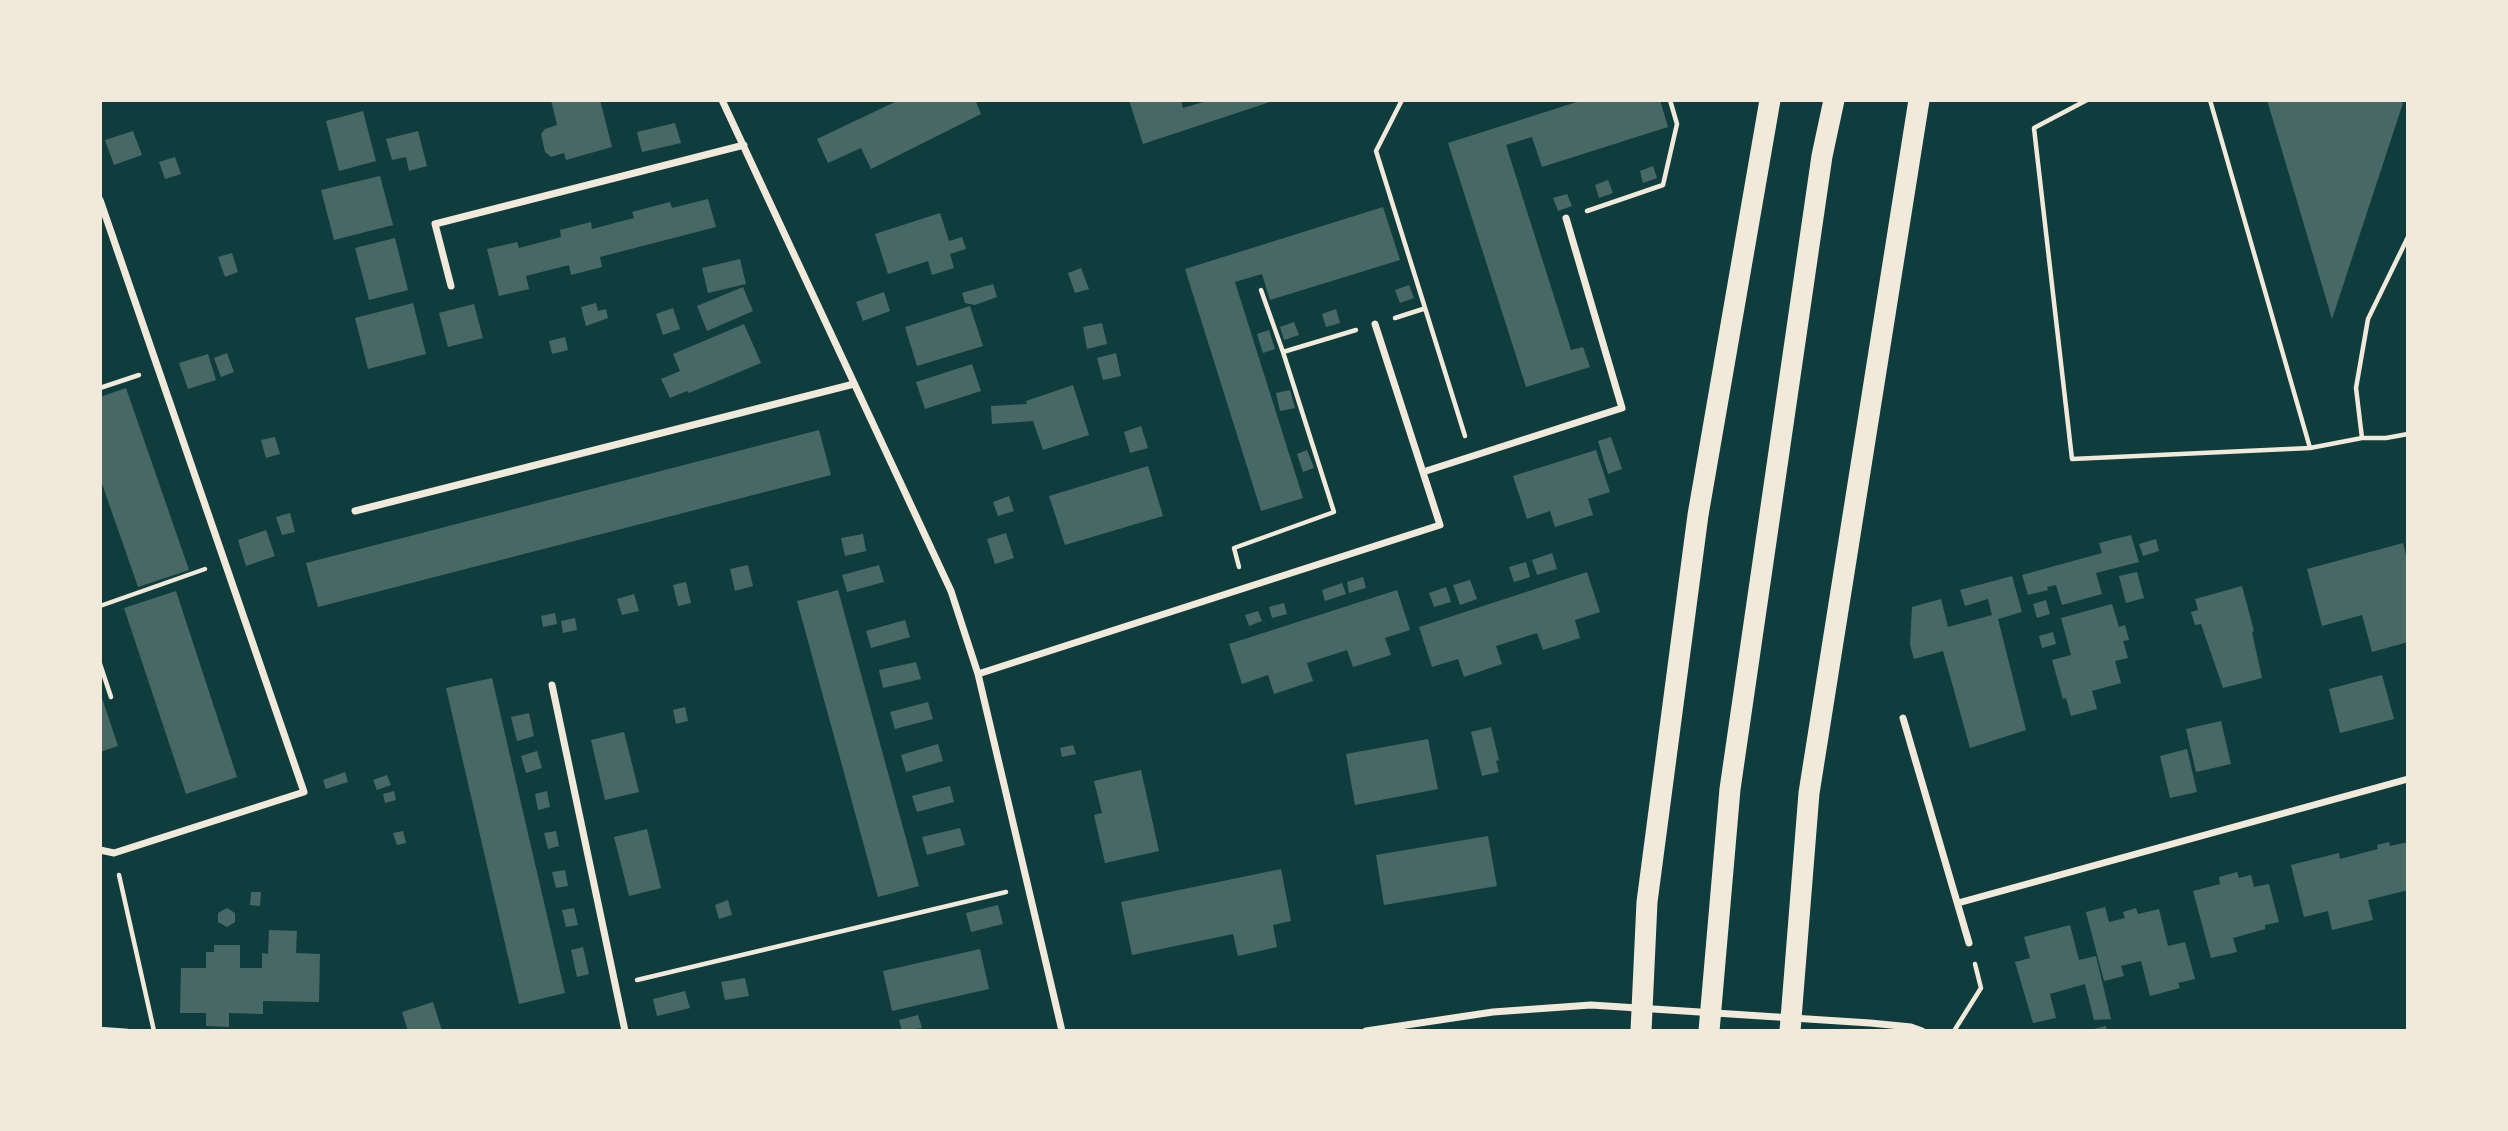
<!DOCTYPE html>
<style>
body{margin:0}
#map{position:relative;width:2508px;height:1131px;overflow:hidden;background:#0f3d3e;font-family:"Public Sans",sans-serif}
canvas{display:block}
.frame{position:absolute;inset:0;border:102px solid #f1e9da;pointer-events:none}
</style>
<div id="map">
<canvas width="2508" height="1131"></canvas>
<div class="frame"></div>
</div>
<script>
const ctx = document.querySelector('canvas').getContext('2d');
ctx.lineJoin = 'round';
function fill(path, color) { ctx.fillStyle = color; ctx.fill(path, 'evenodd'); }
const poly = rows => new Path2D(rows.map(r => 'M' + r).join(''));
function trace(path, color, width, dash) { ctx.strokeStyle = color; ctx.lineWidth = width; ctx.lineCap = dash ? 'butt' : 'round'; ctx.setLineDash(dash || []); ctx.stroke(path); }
fill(poly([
 [551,100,600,100,612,147,566,160,564,153,551,157,545,152,541,134,545,129,557,125],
 [899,100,981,100,976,102,981,114,871,169,861,148,828,163,817,139],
 [1129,100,1181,100,1183,108,1210,100,1276,100,1143,144],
 [1583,100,1660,100,1668,127,1542,167,1532,137,1506,145,1571,350,1583,347,1590,367,1526,387,1448,143],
 [2267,100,2396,100,2403,103,2332,319],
 [363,111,376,161,339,171,326,121],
 [675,123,681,143,642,152,637,132],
 [133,131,142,155,114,165,105,140],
 [418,131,427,166,409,171,406,157,392,160,386,139],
 [175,157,181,174,165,179,159,162],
 [1653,166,1657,178,1643,183,1640,171],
 [380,176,393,225,334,240,321,190],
 [1608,180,1613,193,1599,198,1595,185],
 [1567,194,1572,206,1558,211,1553,198],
 [708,199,716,227,600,257,602,267,571,275,569,265,526,276,529,289,499,296,487,249,517,242,519,248,561,237,560,230,591,222,592,229,634,218,632,212,670,202,672,208],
 [1383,207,1400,260,1270,300,1262,274,1235,282,1303,498,1261,511,1185,269],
 [940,213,949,241,962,237,966,249,950,254,954,268,932,275,928,261,888,274,875,234],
 [395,238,408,290,369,300,355,248],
 [232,253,238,272,225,277,218,257],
 [740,259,746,284,708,293,702,268],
 [1081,268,1089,289,1075,293,1068,273],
 [993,284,997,297,975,305,965,303,962,293],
 [1409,285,1414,298,1400,303,1395,290],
 [743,287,753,311,707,331,697,306],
 [884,292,890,311,863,321,856,302],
 [413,303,426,354,368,369,355,318],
 [596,303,598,311,606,309,608,318,586,326,581,307],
 [474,304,483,338,448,347,439,313],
 [970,306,983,346,917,366,905,327],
 [673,308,680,329,663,335,656,314],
 [1336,309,1340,323,1326,327,1322,314],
 [1294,322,1299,335,1284,340,1280,327],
 [1102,323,1107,344,1087,349,1083,327],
 [744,324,761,363,689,393,687,391,670,398,661,379,680,371,673,354],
 [1269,330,1275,349,1263,353,1257,334],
 [565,337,568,350,552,354,549,341],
 [227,353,234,372,221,377,214,358],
 [1116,353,1121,376,1103,380,1097,358],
 [208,354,216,380,188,389,179,363],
 [972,364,981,391,925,409,916,382],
 [1073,385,1089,435,1043,450,1033,421,992,424,991,406,1027,404,1026,401],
 [126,388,189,570,138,587,100,478,100,397],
 [1290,390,1295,408,1280,411,1276,393],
 [1141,426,1148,448,1130,453,1124,432],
 [819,430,831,475,318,607,306,563],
 [275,437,280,454,266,458,261,440],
 [1611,437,1622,469,1608,474,1598,441],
 [1307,450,1314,468,1303,472,1297,454],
 [1596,450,1610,492,1588,499,1593,515,1555,527,1550,511,1527,519,1513,476],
 [1148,466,1163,516,1065,545,1049,496],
 [1009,496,1014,511,998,516,993,502],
 [290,513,295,532,282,535,276,517],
 [266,530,275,556,246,566,238,540],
 [1006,533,1014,558,995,564,987,539],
 [863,534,866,551,845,556,841,538],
 [2131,535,2139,562,2096,573,2102,594,2062,605,2056,585,2047,587,2048,590,2028,595,2022,575,2102,553,2099,543],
 [2156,539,2159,551,2143,556,2139,544],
 [2403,543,2408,563,2408,642,2372,652,2362,615,2322,626,2307,569],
 [1552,553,1557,569,1537,575,1532,560],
 [1526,562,1530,577,1514,582,1509,567],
 [748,565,753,586,735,591,730,569],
 [879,565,884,582,847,592,842,575],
 [1587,572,1600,612,1575,620,1580,638,1543,650,1537,633,1496,646,1502,664,1464,677,1458,659,1432,667,1419,627],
 [2137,572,2144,598,2126,603,2119,576],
 [2012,576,2022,612,1998,619,2026,730,1970,748,1943,651,1914,659,1910,645,1912,607,1941,599,1948,627,1992,615,1988,599,1965,606,1960,590],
 [1363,577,1366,588,1349,593,1347,582],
 [1470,580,1477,599,1460,605,1453,585],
 [686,582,691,603,678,606,673,585],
 [1342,583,1346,594,1325,601,1322,590],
 [2242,586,2254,631,2252,632,2262,678,2223,688,2201,624,2195,625,2191,612,2198,610,2195,599],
 [1446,587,1451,602,1434,607,1429,593],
 [838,590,919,886,878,897,797,601],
 [1397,590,1410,630,1385,638,1391,655,1353,667,1347,650,1307,663,1313,681,1274,694,1268,675,1242,684,1229,644],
 [176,591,237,777,186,794,124,608],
 [634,594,639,611,622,615,617,599],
 [2046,600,2050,614,2037,618,2033,604],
 [1284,603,1287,614,1272,618,1269,607],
 [2112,604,2119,627,2125,625,2129,640,2123,641,2128,658,2115,661,2121,683,2092,691,2097,709,2071,716,2066,698,2063,699,2052,660,2071,655,2061,618],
 [1258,611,1262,621,1249,626,1245,615],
 [555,613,557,624,543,627,541,616],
 [575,618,577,630,563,633,561,621],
 [905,620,910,637,871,648,866,631],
 [2053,632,2056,644,2042,648,2039,636],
 [916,662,921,679,883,688,879,670],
 [2382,675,2394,719,2340,733,2329,689],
 [492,678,565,993,519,1004,446,688],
 [100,692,118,746,100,752],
 [928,702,933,719,895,729,890,712],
 [685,707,688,721,676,724,673,710],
 [529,713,534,736,517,741,511,717],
 [2221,721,2231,764,2196,772,2186,729],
 [1491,727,1499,760,1496,761,1499,772,1482,776,1471,732],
 [624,732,639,792,605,800,591,740],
 [1428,739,1438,789,1355,805,1346,754],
 [938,744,943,761,906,772,901,755],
 [1073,745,1076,754,1062,757,1060,748],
 [2187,749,2197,792,2170,798,2160,756],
 [537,751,542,768,526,773,521,756],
 [1141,770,1159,851,1105,863,1094,815,1102,813,1094,781],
 [345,772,348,782,326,789,323,780],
 [387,775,391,785,377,790,373,780],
 [950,786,954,802,917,812,912,796],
 [394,791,396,800,385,803,383,794],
 [547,791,550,807,538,810,535,794],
 [960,828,965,845,927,855,922,837],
 [647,829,661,888,629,896,614,837],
 [403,831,406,843,397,845,393,833],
 [556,831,559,846,548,849,544,833],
 [1488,836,1497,886,1384,905,1376,855],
 [2389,842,2390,846,2408,842,2408,890,2368,900,2373,920,2332,930,2328,911,2304,917,2291,865,2339,853,2340,859,2378,849,2377,845],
 [1281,869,1291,921,1273,925,1277,947,1238,956,1233,934,1132,955,1121,902],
 [565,870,568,886,556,888,552,872],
 [2237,872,2239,878,2251,875,2254,887,2269,884,2279,922,2265,925,2265,929,2233,938,2237,952,2211,958,2193,891,2220,884,2219,877],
 [251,892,261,892,260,906,250,905],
 [728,900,732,915,719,919,715,905],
 [998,905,1003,924,971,932,966,913],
 [2105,907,2109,922,2125,918,2123,912,2136,908,2138,914,2159,909,2168,946,2185,942,2195,979,2178,983,2180,988,2150,996,2141,961,2121,966,2124,976,2104,981,2086,912],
 [227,908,235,913,235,922,227,927,218,922,218,913],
 [574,908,578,925,566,927,562,910],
 [2070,925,2079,960,2096,956,2111,1019,2094,1020,2085,984,2050,994,2056,1018,2033,1023,2015,962,2030,958,2024,937],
 [269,930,297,931,296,953,320,954,319,1002,263,1001,263,1014,229,1013,229,1027,206,1026,206,1013,180,1013,181,968,206,968,206,952,214,952,214,945,240,945,240,968,262,968,262,953,268,954],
 [583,947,589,974,577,977,571,950],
 [980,949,989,989,892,1011,883,971],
 [745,978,749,996,725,1000,721,982],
 [685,991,690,1008,657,1016,653,999],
 [433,1002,442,1031,408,1031,402,1012],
 [918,1015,922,1028,902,1031,899,1020],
 [2106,1026,2107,1031,2090,1031,2090,1030]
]), '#486865');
trace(poly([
 [1402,100,1376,151,1465,436],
 [2087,100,2034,128,2072,459,2310,448,2362,438],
 [2210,100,2310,448],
 [1587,211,1663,185,1677,124,1670,100],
 [2408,237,2368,319,2356,388,2362,438,2386,438,2408,434],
 [1395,318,1423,309],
 [1283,352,1356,330],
 [100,388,139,375],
 [1239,567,1234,548,1334,512,1283,352,1261,290],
 [100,606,205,569],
 [100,664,111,697],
 [119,875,154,1031],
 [637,980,1006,892],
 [100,1029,128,1031],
 [1954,1031,1981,988,1975,964]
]), '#f1e9da', 4.5);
trace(poly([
 [722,100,951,591,978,674,1062,1031],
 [100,200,304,792,114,853,100,850],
 [451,286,435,224,744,145],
 [1423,472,1622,408,1566,218],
 [355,511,854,384],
 [978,674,1440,525,1375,324],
 [552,685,625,1031],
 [1903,718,1969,943],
 [1958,903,2408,779],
 [1366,1031,1493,1012,1591,1005,1870,1023,1911,1027,1922,1031]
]), '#f1e9da', 7);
trace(poly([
 [1641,1031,1647,902,1698,515,1770,100],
 [1709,1031,1730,789,1822,156,1834,100],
 [1790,1031,1809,793,1919,100]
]), '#f1e9da', 21);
</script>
